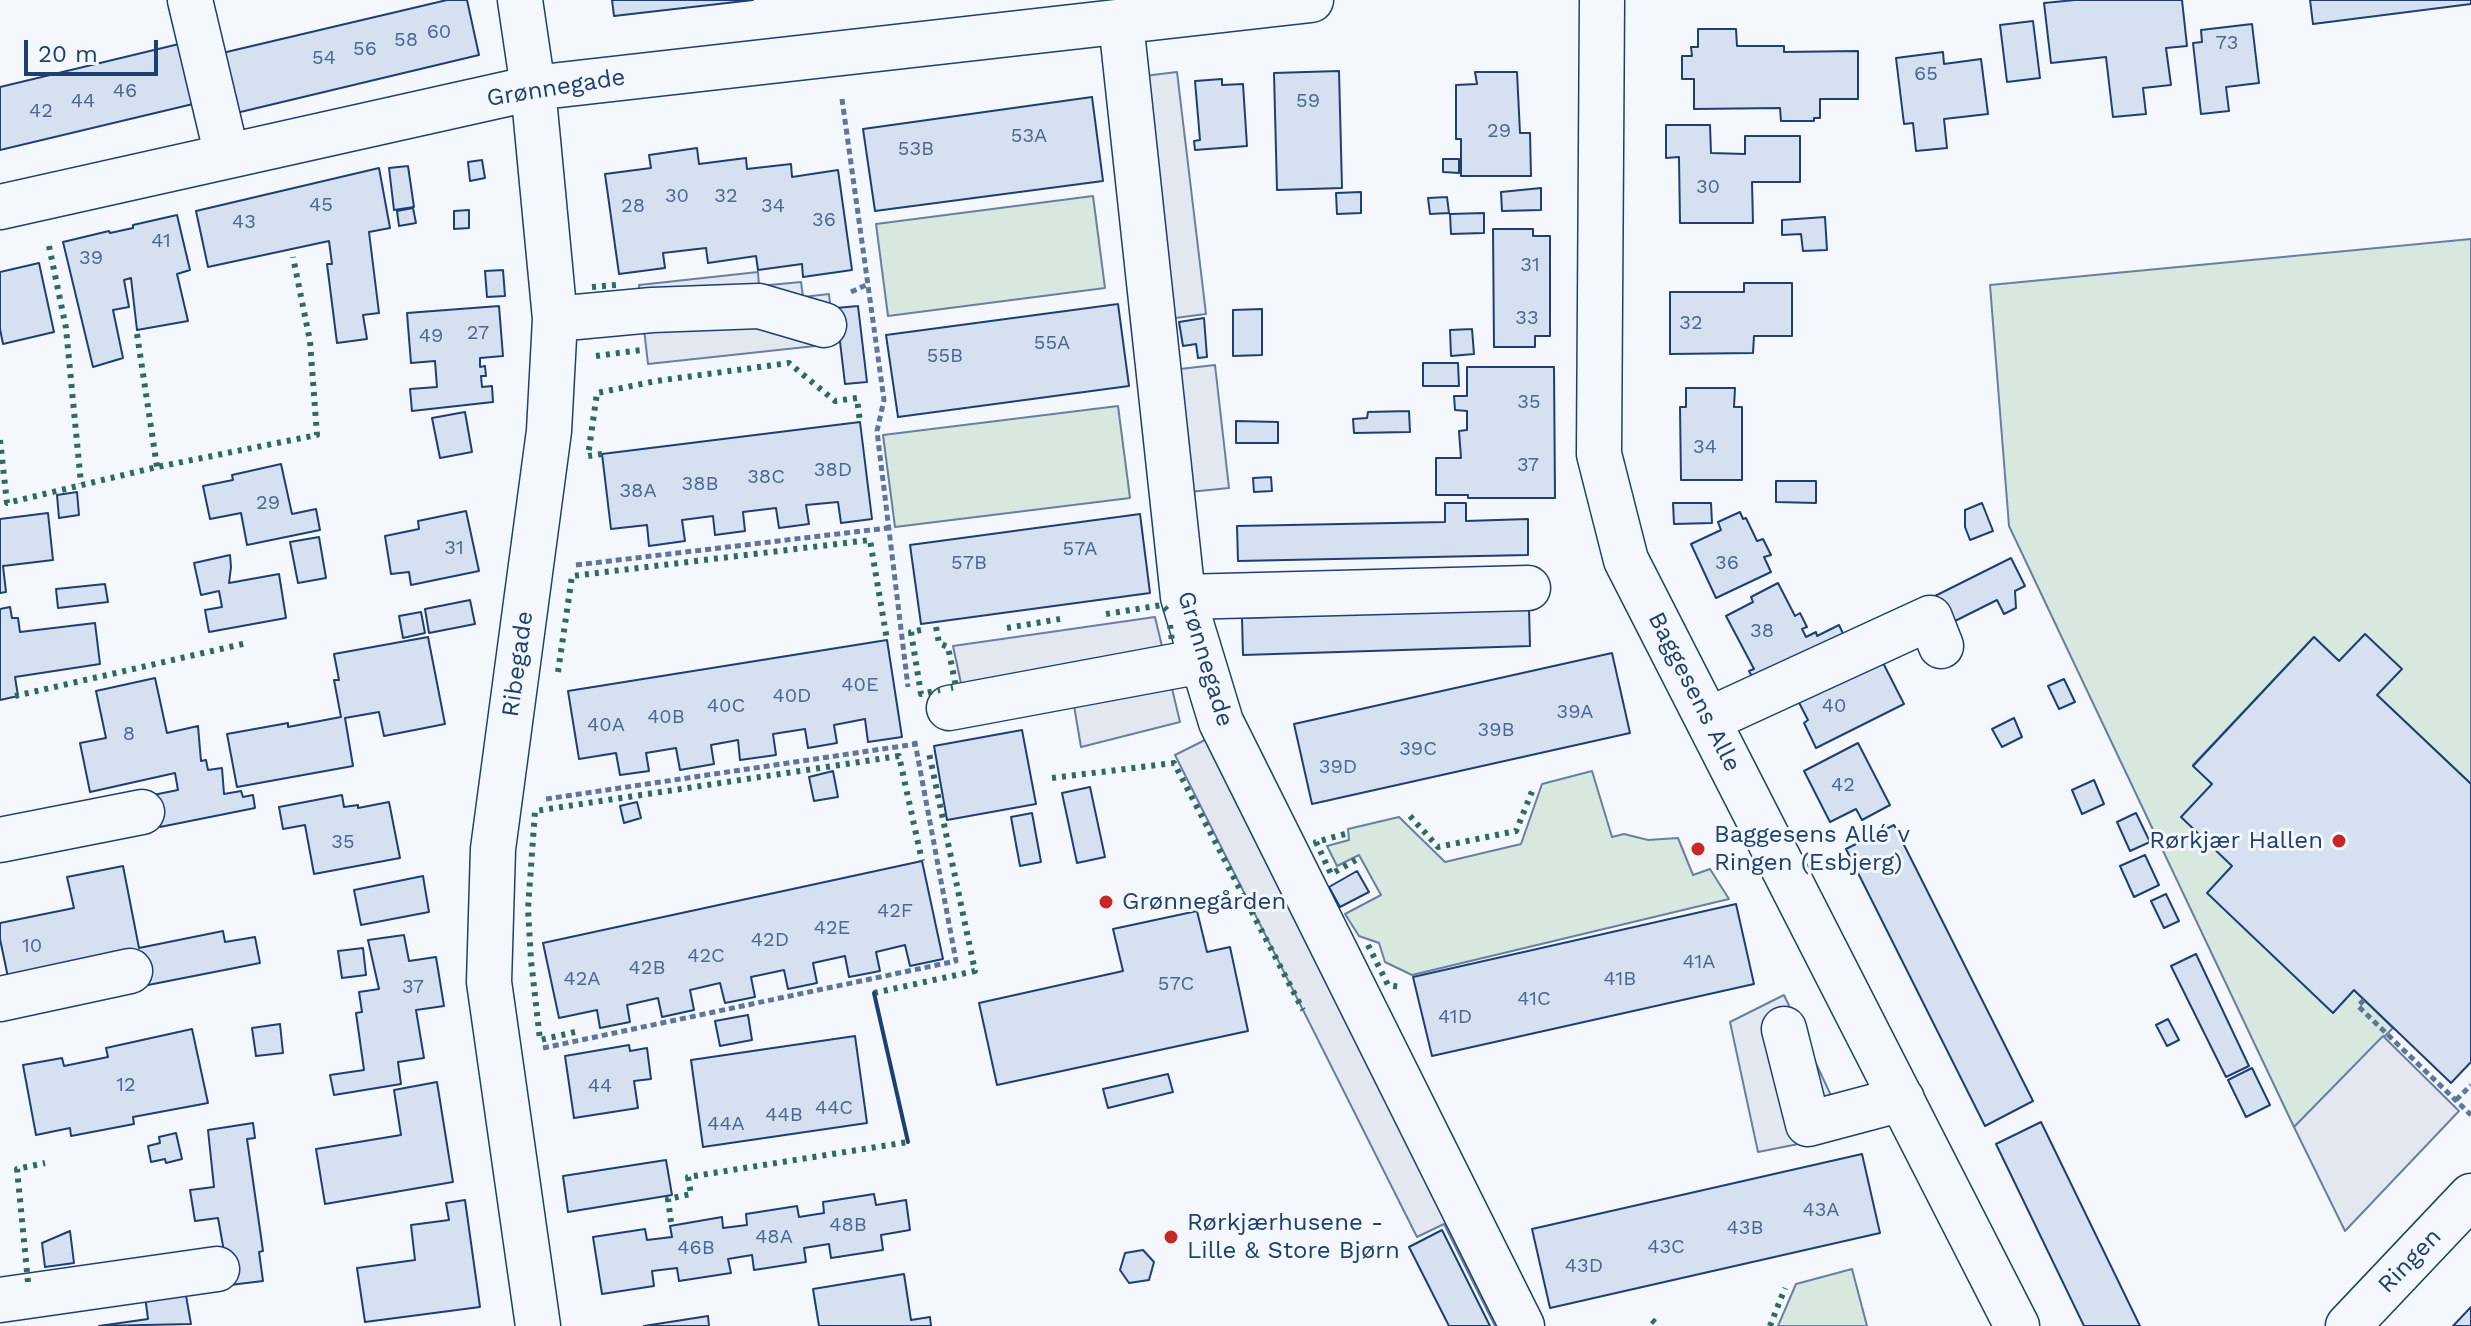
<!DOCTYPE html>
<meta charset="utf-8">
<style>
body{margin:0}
#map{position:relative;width:2471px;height:1326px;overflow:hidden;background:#f4f7fb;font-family:"Work Sans",sans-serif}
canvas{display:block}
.scale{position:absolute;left:24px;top:40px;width:134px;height:36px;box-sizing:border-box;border:4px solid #1d3f73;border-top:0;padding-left:10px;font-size:24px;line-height:28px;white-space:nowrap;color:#1d3f73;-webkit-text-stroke:6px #f4f7fb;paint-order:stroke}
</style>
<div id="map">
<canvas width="2471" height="1326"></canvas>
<div class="scale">20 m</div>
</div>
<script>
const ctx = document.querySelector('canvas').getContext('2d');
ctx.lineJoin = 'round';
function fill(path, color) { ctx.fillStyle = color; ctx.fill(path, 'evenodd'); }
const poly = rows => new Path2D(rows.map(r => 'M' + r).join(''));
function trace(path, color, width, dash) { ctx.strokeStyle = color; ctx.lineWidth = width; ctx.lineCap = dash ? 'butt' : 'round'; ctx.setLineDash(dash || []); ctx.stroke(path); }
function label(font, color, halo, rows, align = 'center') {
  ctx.font = font + ' "Work Sans",sans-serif'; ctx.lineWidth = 6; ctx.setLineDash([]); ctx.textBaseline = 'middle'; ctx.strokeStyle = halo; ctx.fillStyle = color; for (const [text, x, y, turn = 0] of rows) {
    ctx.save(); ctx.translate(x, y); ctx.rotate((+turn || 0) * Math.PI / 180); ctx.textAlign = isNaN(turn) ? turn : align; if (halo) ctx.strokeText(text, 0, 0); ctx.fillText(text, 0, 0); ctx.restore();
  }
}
const green = poly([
 [1093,196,1105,288,888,316,876,224,1093,196],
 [2471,239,2471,784,2377,695,2401,669,2339,661,2314,637,2193,765,2212,784,2232,866,2333,1012,2354,990,2393,1028,2294,1127,2009,526,1990,285,2471,239],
 [1118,406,1130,498,895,527,883,435,1118,406],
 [1592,771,1612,837,1624,834,1648,840,1678,838,1693,875,1710,869,1729,899,1412,975,1385,962,1379,943,1359,936,1345,914,1381,895,1359,855,1337,866,1327,846,1349,840,1348,829,1399,817,1445,862,1521,844,1542,784,1592,771],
 [1852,1269,1867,1326,1778,1326,1796,1284,1852,1269]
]);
fill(green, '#d7e8df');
trace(green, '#687fa3', 2);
const parking = poly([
 [1177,72,1206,314,1175,318,1180,369,1215,365,1229,488,1159,495,1111,80,1177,72],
 [758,272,759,286,801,282,803,297,829,294,834,344,648,364,639,285,758,272],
 [1155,617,1180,722,1081,747,1068,670,962,688,953,646,1155,617],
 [1217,734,1515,1326,1495,1326,1444,1224,1417,1237,1175,755,1217,734],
 [1784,995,1849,1134,1758,1152,1730,1022,1784,995],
 [2383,1036,2459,1111,2345,1231,2294,1127,2383,1036]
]);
fill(parking, '#e3e8f0');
trace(parking, '#687fa3', 2);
const building = poly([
 [447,0,467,0,479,55,232,114,218,54,447,0],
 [612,0,753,0,614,16,612,0],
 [2075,0,2182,0,2187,46,2166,48,2171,85,2143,88,2146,114,2113,117,2106,57,2051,63,2044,3,2075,0],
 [2310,0,2471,0,2471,4,2313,24,2310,0],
 [2033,21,2040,78,2007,82,2000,25,2033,21],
 [2252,24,2259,83,2226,87,2229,111,2201,114,2193,43,2202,42,2201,30,2252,24],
 [1698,29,1736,29,1737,46,1784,46,1784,52,1858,51,1858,99,1820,99,1820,118,1814,118,1814,121,1781,121,1780,108,1694,109,1694,79,1682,79,1682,56,1692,56,1691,47,1698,47,1698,29],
 [179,44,193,104,0,150,0,87,179,44],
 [1943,52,1944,64,1981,59,1988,114,1944,119,1947,148,1916,151,1913,123,1904,124,1896,58,1943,52],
 [1339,71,1342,188,1277,190,1274,73,1339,71],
 [1475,72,1517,72,1520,133,1530,133,1531,176,1461,176,1461,139,1456,139,1456,85,1477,84,1475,72],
 [1222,79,1222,85,1243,84,1247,146,1195,150,1194,141,1200,140,1195,81,1222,79],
 [1092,97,1103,181,875,211,863,129,1092,97],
 [1666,125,1710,125,1711,153,1745,154,1745,136,1800,136,1800,182,1752,182,1753,223,1680,223,1679,157,1666,158,1666,125],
 [697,148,699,164,746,158,747,169,791,164,792,177,838,170,852,270,803,277,802,264,758,270,756,256,708,263,706,248,663,253,665,268,619,274,605,174,651,168,649,155,697,148],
 [1443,159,1459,159,1459,173,1443,172,1443,159],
 [482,160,485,178,470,181,468,162,482,160],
 [408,166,414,207,394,210,389,168,408,166],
 [379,168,390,228,369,232,379,313,363,315,367,339,337,343,327,264,332,264,329,241,208,267,196,211,379,168],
 [1541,188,1541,210,1502,211,1501,192,1541,188],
 [1361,192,1361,213,1337,214,1336,193,1361,192],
 [1447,197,1449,213,1430,214,1428,198,1447,197],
 [413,208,416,223,399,226,397,211,413,208],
 [469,210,469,228,454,229,454,211,469,210],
 [1484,213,1484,233,1451,234,1450,214,1484,213],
 [177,215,190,270,177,274,188,321,137,330,131,278,124,280,129,307,113,310,123,358,93,367,63,242,109,231,110,233,133,228,133,225,177,215],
 [1825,217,1827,250,1803,251,1801,234,1782,235,1782,220,1825,217],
 [1493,229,1533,229,1533,236,1550,236,1550,336,1535,336,1535,347,1494,347,1493,229],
 [39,263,54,332,3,344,0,329,0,272,39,263],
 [503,270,505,296,487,297,485,271,503,270],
 [1744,283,1792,283,1792,336,1754,336,1753,353,1670,354,1670,292,1744,292,1744,283],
 [1118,304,1129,386,898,417,886,335,1118,304],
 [499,306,503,356,480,358,480,367,485,366,486,376,481,376,482,387,492,386,493,402,412,411,410,389,437,387,435,361,411,363,407,313,499,306],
 [858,306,867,382,845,384,836,308,858,306],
 [1262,309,1262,355,1233,356,1233,310,1262,309],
 [1204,318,1207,357,1198,358,1196,344,1183,346,1179,322,1204,318],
 [1472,329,1474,354,1451,356,1450,330,1472,329],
 [1423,363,1458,363,1459,386,1423,386,1423,363],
 [1467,367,1554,367,1555,498,1468,498,1468,495,1436,495,1436,458,1461,458,1459,431,1467,430,1467,411,1455,410,1454,396,1467,396,1467,367],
 [1686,388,1735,388,1734,407,1742,407,1742,480,1681,480,1680,407,1686,407,1686,388],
 [1409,411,1410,432,1354,433,1353,419,1367,418,1368,412,1409,411],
 [465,412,472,452,440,458,432,418,465,412],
 [1236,421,1278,422,1278,443,1236,443,1236,421],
 [860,422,872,519,841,523,838,502,806,505,809,524,779,528,776,508,743,512,745,531,715,535,713,516,682,520,685,541,649,546,647,525,611,529,602,454,860,422],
 [281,464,292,514,316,509,320,530,247,545,241,513,210,519,203,486,233,480,232,475,281,464],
 [1271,477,1272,491,1254,492,1253,478,1271,477],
 [1776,481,1816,481,1816,503,1776,502,1776,481],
 [77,492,79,515,59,518,57,495,77,492],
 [1445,503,1466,503,1466,521,1528,519,1528,555,1238,561,1237,526,1445,522,1445,503],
 [1673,503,1711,503,1712,523,1674,524,1673,503],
 [1982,503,1993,531,1970,540,1965,527,1965,510,1982,503],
 [466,511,479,571,411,585,409,572,391,574,385,536,419,529,418,521,466,511],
 [1740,512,1743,519,1746,518,1757,541,1763,539,1771,555,1764,557,1771,572,1716,598,1691,544,1721,530,1718,522,1740,512],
 [48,513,53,560,3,566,6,592,0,593,0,519,48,513],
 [1140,514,1150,593,921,624,910,545,1140,514],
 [319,537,326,578,298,583,290,542,319,537],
 [230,555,231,567,229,583,279,574,286,618,209,632,205,610,222,607,219,591,201,595,194,563,230,555],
 [2011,558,2025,586,2015,591,2016,608,2004,614,1997,600,1949,624,1935,596,2011,558],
 [1778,583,1795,616,1800,613,1807,627,1802,629,1806,637,1816,632,1817,636,1839,625,1846,640,1757,686,1749,671,1754,669,1726,616,1753,602,1751,597,1778,583],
 [105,584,108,602,58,608,56,589,105,584],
 [470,600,475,624,429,633,425,609,470,600],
 [10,607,12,618,18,618,20,632,95,623,100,664,15,677,18,696,0,700,0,609,10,607],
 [1529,608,1530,646,1243,655,1242,618,1529,608],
 [421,612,425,633,403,638,399,616,421,612],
 [2365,634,2402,669,2377,695,2471,784,2471,1062,2451,1083,2354,990,2333,1013,2207,893,2232,866,2181,817,2212,784,2193,766,2314,637,2339,661,2365,634],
 [428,637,445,724,384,736,379,712,345,718,353,766,237,787,227,734,288,723,288,727,341,717,334,680,339,680,334,654,428,637],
 [887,640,902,737,868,742,865,719,834,725,837,743,808,748,805,729,773,734,776,755,740,760,738,740,711,745,714,764,680,770,676,748,646,753,649,771,620,775,616,753,579,759,568,691,887,640],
 [1612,653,1630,733,1312,804,1294,724,1612,653],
 [1878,653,1904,704,1816,748,1804,723,1808,720,1795,695,1878,653],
 [155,678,167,733,198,726,201,761,206,760,208,770,222,768,224,794,241,791,243,797,253,795,255,808,160,827,153,795,178,790,175,773,90,792,80,743,106,738,96,691,155,678],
 [2064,679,2075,702,2059,709,2048,686,2064,679],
 [2014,718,2022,737,2002,747,1992,729,2014,718],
 [1022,730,1036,804,947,820,934,746,1022,730],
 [1858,743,1890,805,1862,820,1856,809,1830,822,1804,771,1858,743],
 [833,771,838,797,814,801,809,777,833,771],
 [2094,780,2104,804,2082,814,2072,790,2094,780],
 [1090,787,1105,857,1077,863,1062,793,1090,787],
 [342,795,344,807,358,805,358,808,389,802,400,858,314,874,305,825,283,829,279,807,342,795],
 [637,802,641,818,624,823,620,806,637,802],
 [1032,813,1041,862,1020,866,1011,817,1032,813],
 [2136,813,2150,842,2130,851,2117,822,2136,813],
 [1894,825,2033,1101,1985,1126,1846,849,1894,825],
 [2145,855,2159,885,2134,897,2120,866,2145,855],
 [922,861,943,959,910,966,905,945,876,952,880,971,849,977,845,956,813,963,817,983,788,989,784,970,751,977,755,997,725,1003,720,983,690,990,694,1010,662,1017,658,998,627,1005,630,1022,600,1028,597,1010,559,1018,543,943,922,861],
 [123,866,139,948,223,931,225,942,255,937,260,963,143,986,9,982,0,939,0,923,74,908,67,877,123,866],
 [1357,871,1369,892,1340,907,1329,887,1357,871],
 [423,876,429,912,361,925,354,890,423,876],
 [2166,894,2179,921,2164,928,2151,901,2166,894],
 [1736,904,1754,984,1432,1056,1413,977,1736,904],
 [1197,911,1207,952,1230,947,1248,1031,997,1085,979,1003,1123,971,1113,929,1197,911],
 [404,935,409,961,436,957,444,1006,416,1010,424,1058,398,1062,401,1084,334,1095,330,1075,364,1070,356,1013,362,1012,359,992,379,989,368,940,404,935],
 [363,948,366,975,342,978,338,951,363,948],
 [2196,954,2249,1066,2226,1077,2171,966,2196,954],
 [748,1015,752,1040,720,1046,715,1021,748,1015],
 [2168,1019,2179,1040,2167,1046,2156,1025,2168,1019],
 [280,1024,283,1053,256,1056,252,1028,280,1024],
 [192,1029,208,1103,133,1117,134,1124,71,1136,70,1128,36,1135,23,1065,62,1058,64,1066,108,1057,106,1048,192,1029],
 [855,1036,867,1123,703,1147,691,1060,855,1036],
 [629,1045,630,1051,647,1048,651,1079,634,1081,638,1108,574,1118,565,1056,629,1045],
 [2252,1068,2270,1105,2246,1117,2228,1080,2252,1068],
 [1168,1074,1173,1092,1108,1108,1103,1089,1168,1074],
 [437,1082,453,1182,325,1204,316,1149,401,1135,394,1090,437,1082],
 [2041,1122,2140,1326,2084,1326,1996,1144,2041,1122],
 [253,1123,255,1138,247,1139,263,1251,259,1252,263,1281,230,1285,218,1218,195,1221,190,1190,214,1187,208,1130,253,1123],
 [176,1133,182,1159,166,1163,165,1159,151,1162,148,1146,160,1143,159,1137,176,1133],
 [1862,1154,1880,1233,1550,1308,1532,1229,1862,1154],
 [666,1160,672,1195,568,1212,563,1176,666,1160],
 [874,1194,876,1205,906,1200,910,1230,881,1235,883,1250,831,1258,829,1244,804,1248,806,1262,754,1270,752,1255,728,1259,731,1273,679,1281,677,1268,652,1271,654,1286,602,1294,593,1237,645,1229,647,1240,672,1237,670,1226,722,1217,723,1228,747,1225,746,1214,797,1206,799,1217,824,1213,823,1202,874,1194],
 [465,1200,480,1307,365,1322,357,1268,415,1260,411,1225,449,1220,446,1203,465,1200],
 [1442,1230,1490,1326,1449,1326,1409,1247,1442,1230],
 [70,1231,74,1263,45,1267,42,1243,70,1231],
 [1143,1250,1154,1262,1149,1280,1129,1283,1120,1270,1125,1253,1143,1250],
 [904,1274,911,1320,930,1317,931,1326,819,1326,813,1289,904,1274],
 [185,1290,191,1324,99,1326,148,1319,145,1296,185,1290],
 [2471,1307,2471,1326,2453,1326,2471,1307],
 [708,1316,709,1326,644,1326,708,1316]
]);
fill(building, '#d5e0f0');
trace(building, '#1d3f73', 2);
const minor = poly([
 [190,0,227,156],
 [520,0,533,88,555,319,549,431,493,849,489,982,538,1326],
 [1602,0,1599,454,1626,560,2017,1326],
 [1121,23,1183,597,1221,722,1522,1326],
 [0,207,533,88,1311,0],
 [555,319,652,310,759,306,824,325],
 [1183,597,1528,588],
 [949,708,1202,661],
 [1708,720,1930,618,1941,646],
 [0,840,142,812],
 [0,999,130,971],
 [1784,1029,1808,1124,1902,1099],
 [0,1300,217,1269],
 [2348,1326,2471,1196]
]);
trace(minor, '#1d3f73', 47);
trace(poly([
 [842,99,884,400,877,431,908,687],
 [851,292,868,284],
 [576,565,888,528],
 [546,799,916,744],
 [2364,1000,2358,1006,2471,1115],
 [543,1048,956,961,914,737],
 [2456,1100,2471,1085]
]), '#5e769c', 5, [6, 4]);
trace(minor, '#f4f7fb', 44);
trace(poly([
 [49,246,66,328,81,484],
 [592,287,616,285],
 [137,334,157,467],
 [596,356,641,350],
 [0,440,7,503,157,467,317,435,310,341,293,257],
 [602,454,588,456,597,393,656,381,789,363,835,401,857,398,860,422],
 [1106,614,1162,605,1167,610],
 [1170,625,1172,642],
 [936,627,939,643,948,647,956,687,951,688],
 [1007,628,1060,619],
 [921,630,911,632,921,694,940,690],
 [558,672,572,576,870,540,887,640],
 [15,696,247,643],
 [1052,778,1174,763,1303,1010],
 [1410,816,1438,847,1516,831,1533,789],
 [1345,834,1316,842,1331,874,1356,860],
 [1368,945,1388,985,1401,987],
 [874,993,975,971,929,753],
 [575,1032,540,1040,531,960,528,909,535,811,899,756,922,861],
 [671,1222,668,1199,691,1194,688,1177,908,1142],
 [28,1282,17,1169,45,1163],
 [1652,1320,1659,1326],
 [1770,1326,1785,1288]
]), '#2c6c60', 6, [4, 6]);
trace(poly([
 [874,993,908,1142]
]), '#1d3f73', 4);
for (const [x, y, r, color] of [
 [2339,841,8,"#c62828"],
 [1698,849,8,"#c62828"],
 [1106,902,8,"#c62828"],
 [1171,1237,8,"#c62828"]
]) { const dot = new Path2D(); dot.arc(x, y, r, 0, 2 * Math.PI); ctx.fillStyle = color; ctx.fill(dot); trace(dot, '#f4f7fb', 3); }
label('20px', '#4b6792', null, [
 ["60",439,32],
 ["58",406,40],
 ["73",2227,43],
 ["56",365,49],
 ["54",324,58],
 ["65",1926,74],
 ["46",125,91],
 ["44",83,101],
 ["59",1308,101],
 ["42",41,111],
 ["29",1499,131],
 ["53A",1029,136],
 ["53B",916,149],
 ["30",1708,187],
 ["30",677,196],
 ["32",726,196],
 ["45",321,205],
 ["28",633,206],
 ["34",773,206],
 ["36",824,220],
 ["43",244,222],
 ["41",161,241],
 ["39",91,258],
 ["31",1530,265],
 ["33",1527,318],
 ["32",1691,323],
 ["27",478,333],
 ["49",431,336],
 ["55A",1052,343],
 ["55B",945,356],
 ["35",1529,402],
 ["34",1705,447],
 ["37",1528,465],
 ["38D",833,470],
 ["38C",766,477],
 ["38B",700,484],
 ["38A",638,491],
 ["29",268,503],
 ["31",454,548],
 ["57A",1080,549],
 ["57B",969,563],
 ["36",1727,563],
 ["38",1762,631],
 ["40E",860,685],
 ["40D",792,696],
 ["40C",726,706],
 ["40",1834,706],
 ["39A",1575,712],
 ["40B",666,717],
 ["40A",606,725],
 ["39B",1496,730],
 ["8",129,734],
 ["39C",1418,749],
 ["39D",1338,767],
 ["42",1843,785],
 ["35",343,842],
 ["42F",895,911],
 ["42E",832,928],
 ["42D",770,940],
 ["10",32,946],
 ["42C",706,956],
 ["41A",1699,962],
 ["42B",647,968],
 ["42A",582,979],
 ["41B",1620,979],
 ["57C",1176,984],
 ["37",413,987],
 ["41C",1534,999],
 ["41D",1455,1017],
 ["12",126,1085],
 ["44",600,1086],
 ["44C",834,1108],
 ["44B",784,1115],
 ["44A",726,1124],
 ["43A",1821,1210],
 ["48B",848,1225],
 ["43B",1745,1228],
 ["48A",774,1237],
 ["43C",1666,1247],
 ["46B",696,1248],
 ["43D",1584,1266]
]);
label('24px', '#1d3f73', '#f4f7fb', [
 ["Grønnegade",556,88,-9],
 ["Grønnegade",1205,659,73],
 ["Ribegade",518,664,-82],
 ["Baggesens Alle",1694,692,63],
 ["Ringen",2410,1261,-46]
]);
label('24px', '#1d3f73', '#f4f7fb', [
 ["Baggesens Allé v",1714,835],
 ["Ringen (Esbjerg)",1714,863],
 ["Rørkjær Hallen",2323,841,"right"],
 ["Grønnegården",1122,902],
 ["Rørkjærhusene -",1187,1223],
 ["Lille & Store Bjørn",1187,1251]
], 'left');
</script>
